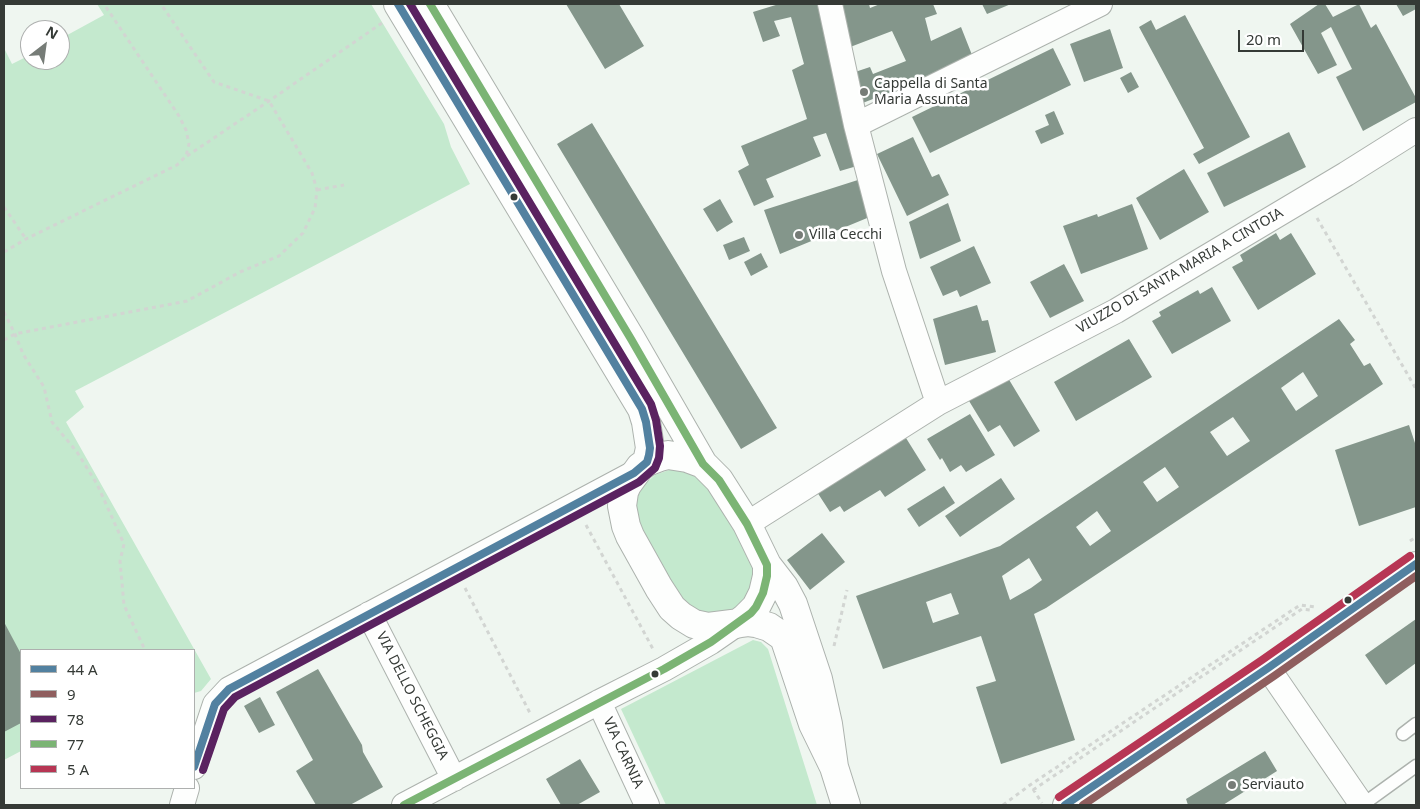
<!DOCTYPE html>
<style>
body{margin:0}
#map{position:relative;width:1420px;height:809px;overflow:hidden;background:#eff6f0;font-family:"Noto Sans",sans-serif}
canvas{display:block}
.frame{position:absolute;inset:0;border:5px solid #353a36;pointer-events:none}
.legend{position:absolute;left:20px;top:649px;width:175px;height:140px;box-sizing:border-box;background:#fff;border:1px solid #aeb0af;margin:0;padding:6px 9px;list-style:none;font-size:15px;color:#353a36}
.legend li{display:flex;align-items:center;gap:10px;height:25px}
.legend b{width:25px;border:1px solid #aeb0af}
.north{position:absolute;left:20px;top:20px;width:50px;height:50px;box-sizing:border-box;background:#fff;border:1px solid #aeb0af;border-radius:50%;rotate:30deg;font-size:14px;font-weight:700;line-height:20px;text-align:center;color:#353a36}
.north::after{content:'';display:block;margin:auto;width:18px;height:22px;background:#767c77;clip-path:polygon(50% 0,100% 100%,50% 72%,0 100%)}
.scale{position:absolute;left:1238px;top:30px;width:66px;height:22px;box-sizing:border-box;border:2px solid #353a36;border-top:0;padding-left:6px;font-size:15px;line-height:18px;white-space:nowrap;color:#353a36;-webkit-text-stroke:4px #fff;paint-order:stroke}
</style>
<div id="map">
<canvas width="1420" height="809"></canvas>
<div class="frame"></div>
<ul class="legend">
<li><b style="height:6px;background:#5281a0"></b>44 A</li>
<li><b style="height:6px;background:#8f5e5e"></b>9</li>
<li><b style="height:6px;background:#5a2260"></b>78</li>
<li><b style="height:6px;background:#7bb474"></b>77</li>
<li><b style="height:6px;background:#b73654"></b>5 A</li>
</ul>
<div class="north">N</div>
<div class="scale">20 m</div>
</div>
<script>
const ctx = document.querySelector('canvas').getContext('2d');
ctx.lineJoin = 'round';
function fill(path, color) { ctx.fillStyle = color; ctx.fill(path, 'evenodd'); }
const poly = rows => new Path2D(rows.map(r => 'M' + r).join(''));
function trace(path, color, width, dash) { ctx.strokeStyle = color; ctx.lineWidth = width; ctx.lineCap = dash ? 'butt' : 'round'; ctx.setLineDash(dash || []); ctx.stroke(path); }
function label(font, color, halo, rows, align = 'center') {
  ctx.font = font + ' "Noto Sans",sans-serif'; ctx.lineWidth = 5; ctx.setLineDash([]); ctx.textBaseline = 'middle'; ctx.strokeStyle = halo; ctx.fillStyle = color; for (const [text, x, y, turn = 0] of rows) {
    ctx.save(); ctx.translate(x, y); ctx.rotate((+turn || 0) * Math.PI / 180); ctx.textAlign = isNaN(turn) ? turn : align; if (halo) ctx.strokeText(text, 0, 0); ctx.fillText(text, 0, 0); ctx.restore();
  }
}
fill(poly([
 [97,4,371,4,444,124,451,147,470,184,75,391,84,407,66,422,211,679,201,691,194,693,194,650,21,650,21,751,4,760,4,48,12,64,30,55,30,60,60,60,60,39,104,15],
 [669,470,681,470,692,474,700,479,708,487,751,559,753,568,753,579,749,592,743,603,734,610,724,614,698,613,678,595,636,525,636,501,640,492,646,483,655,475],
 [753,640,761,642,768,649,817,805,666,805,621,709]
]), '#c4e9ce');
fill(poly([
 [566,4,619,4,644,46,605,69],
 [779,4,821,4,857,166,840,171,826,133,813,137,821,156,766,179,774,197,754,206,738,171,749,165,741,146,807,119,792,70,804,64,791,17,774,21,780,36,763,42,753,12],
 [834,4,869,4,870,8,880,4,933,4,937,14,925,18,931,41,961,27,974,60,860,104,852,73,870,67,873,74,906,61,892,31,845,49],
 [982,4,1011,4,987,14],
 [1319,4,1325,4,1333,17,1359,4,1371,28,1376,24,1416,98,1416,102,1363,131,1336,77,1352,69,1331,27,1321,33,1337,65,1318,74,1290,24],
 [1396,4,1416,4,1416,9,1403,16],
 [1185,15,1250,137,1199,164,1193,154,1204,148,1139,27,1151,20,1156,30],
 [1110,29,1123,68,1084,82,1070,44],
 [1053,48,1071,85,930,153,912,117],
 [1131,72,1139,87,1128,93,1120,78],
 [1054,111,1064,134,1041,144,1035,131,1049,125,1045,115],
 [592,123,777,428,741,449,557,144],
 [1289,132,1306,167,1224,207,1207,173],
 [913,137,932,177,939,174,949,195,907,216,877,154],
 [1184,169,1209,212,1160,240,1136,198],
 [861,179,872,216,780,254,764,210],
 [720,199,733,222,717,232,703,209],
 [948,203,961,241,920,259,909,222],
 [1132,204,1148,249,1081,274,1063,226,1097,214,1098,217],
 [1276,233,1280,240,1291,233,1316,274,1258,310,1232,267,1243,261,1240,255],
 [744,237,750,251,729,260,723,245],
 [974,246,991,283,960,297,957,290,943,296,930,267],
 [761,253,768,267,751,276,744,262],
 [1064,264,1084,301,1050,318,1030,282],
 [1212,287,1231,321,1172,354,1152,321,1161,316,1159,312,1198,290,1200,294],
 [977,305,982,321,988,320,996,352,945,365,933,319],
 [1339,319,1355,340,1350,344,1364,366,1370,363,1383,384,1046,608,1034,614,1075,740,1001,764,976,687,996,681,981,636,883,669,856,596,1000,546],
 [1303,372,1318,396,1296,411,1281,388],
 [1233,417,1250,441,1227,456,1210,432],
 [1165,467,1179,487,1157,502,1143,482],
 [1097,511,1111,531,1090,546,1076,527],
 [1029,558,1042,580,1031,588,1010,600,1002,576],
 [951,593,959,614,933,623,926,602],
 [1129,339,1152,377,1076,421,1054,382],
 [1005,373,1040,431,1014,447,1000,425,988,432,966,396],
 [970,414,995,455,966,472,961,465,950,472,942,458,940,460,927,439],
 [1409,425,1416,446,1416,507,1359,526,1335,450],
 [906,438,926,470,885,497,880,490,844,512,840,506,830,512,817,492],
 [1001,478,1015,499,960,537,945,516],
 [944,486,955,503,919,527,907,509],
 [822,533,845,562,810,590,787,560],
 [1416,619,1416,663,1386,685,1365,655],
 [4,622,21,654,21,723,4,732],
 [318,669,362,745,363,752,383,787,350,805,316,805,296,771,313,760,276,692],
 [260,697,275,725,259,733,244,706],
 [1265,751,1277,771,1223,805,1188,805,1186,799],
 [580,759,600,792,577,805,561,805,546,779]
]), '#84968b');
const lane = poly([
 [1403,734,1416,724],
 [1362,805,1416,766]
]);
const street = poly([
 [830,4,856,125,894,271,938,403],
 [856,125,1100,4],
 [747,524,938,403,1116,311,1346,174,1416,130],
 [369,614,454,779],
 [1268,668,1362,805],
 [599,702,647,805],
 [194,767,215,704,229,689,634,473],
 [182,805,187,788],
 [404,805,599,702,664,669,711,642,737,624],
 [1065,805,1268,668,1416,564]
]);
const secondary = poly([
 [398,4,642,409,646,422,650,448,647,462],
 [430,4,631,339,703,464,719,480,747,524,767,565,767,576,763,593,756,607,745,618,737,624],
 [703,464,687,458,668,455,660,457,647,462,640,467,627,485,624,492,622,506,626,526,630,536,659,588,672,608,681,616,694,624,708,627,748,622,756,623,769,627,782,636,785,640,813,724,834,767],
 [767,565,784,587,793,604,818,679,828,724,834,767,846,805]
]);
trace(lane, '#acb2ad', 15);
trace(street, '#acb2ad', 26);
trace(secondary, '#acb2ad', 30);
trace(poly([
 [187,156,269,101,382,23],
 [317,190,344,185],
 [4,207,26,239],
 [1317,218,1416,389],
 [4,252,26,239,177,165,186,156,189,144,186,130,179,116,104,4],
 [4,312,15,334,23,354,44,387,52,422,77,452,97,484,124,544,120,561,124,605,145,650],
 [4,340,15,334,187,301,240,272,279,256,303,233,315,208,317,190,312,173,269,101,214,82,161,4],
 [586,525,653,649],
 [1410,541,1416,537],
 [465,588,530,713],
 [834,646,847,590],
 [1033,789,1042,803],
 [1033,790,1302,609,1310,610],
 [1003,805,1030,785,1300,605,1315,607]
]), '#d2d5d2', 3, [4, 4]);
trace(lane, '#fdfefd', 12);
trace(street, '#fdfefd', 24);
trace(secondary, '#fdfefd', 28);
trace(poly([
 [194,767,215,704,229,689,634,473,647,462,649,455,650,448,646,422,642,409,398,4],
 [1065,805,1268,668,1416,564]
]), '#5281a0', 8);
trace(poly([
 [1083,805,1274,676,1416,576]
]), '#8f5e5e', 8);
trace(poly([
 [203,770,224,709,235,697,639,482,655,468,659,458,660,446,656,420,651,404,410,4]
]), '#5a2260', 8);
trace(poly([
 [404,805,664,669,711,642,751,613,756,607,763,593,767,576,767,565,747,524,719,480,703,464,631,339,430,4]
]), '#7bb474', 8);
trace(poly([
 [1059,797,1262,660,1410,556]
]), '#b73654', 8);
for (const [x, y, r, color] of [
 [864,92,5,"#767c77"],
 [514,197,4.5,"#353a36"],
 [799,235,5,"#767c77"],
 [1348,600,4.5,"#353a36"],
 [655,674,4.5,"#353a36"],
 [1232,785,5,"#767c77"]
]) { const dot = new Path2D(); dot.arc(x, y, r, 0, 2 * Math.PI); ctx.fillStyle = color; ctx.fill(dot); trace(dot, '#fff', 2); }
label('14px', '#353a36', '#fff', [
 ["Cappella di Santa",874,84],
 ["Maria Assunta",874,100],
 ["Villa Cecchi",809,235],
 ["Serviauto",1242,785]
], 'left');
label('14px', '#353a36', '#fff', [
 ["VIUZZO DI SANTA MARIA A CINTOIA",1180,271,-30],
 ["VIA DELLO SCHEGGIA",412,696,63],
 ["VIA CARNIA",623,753,65]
]);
</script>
